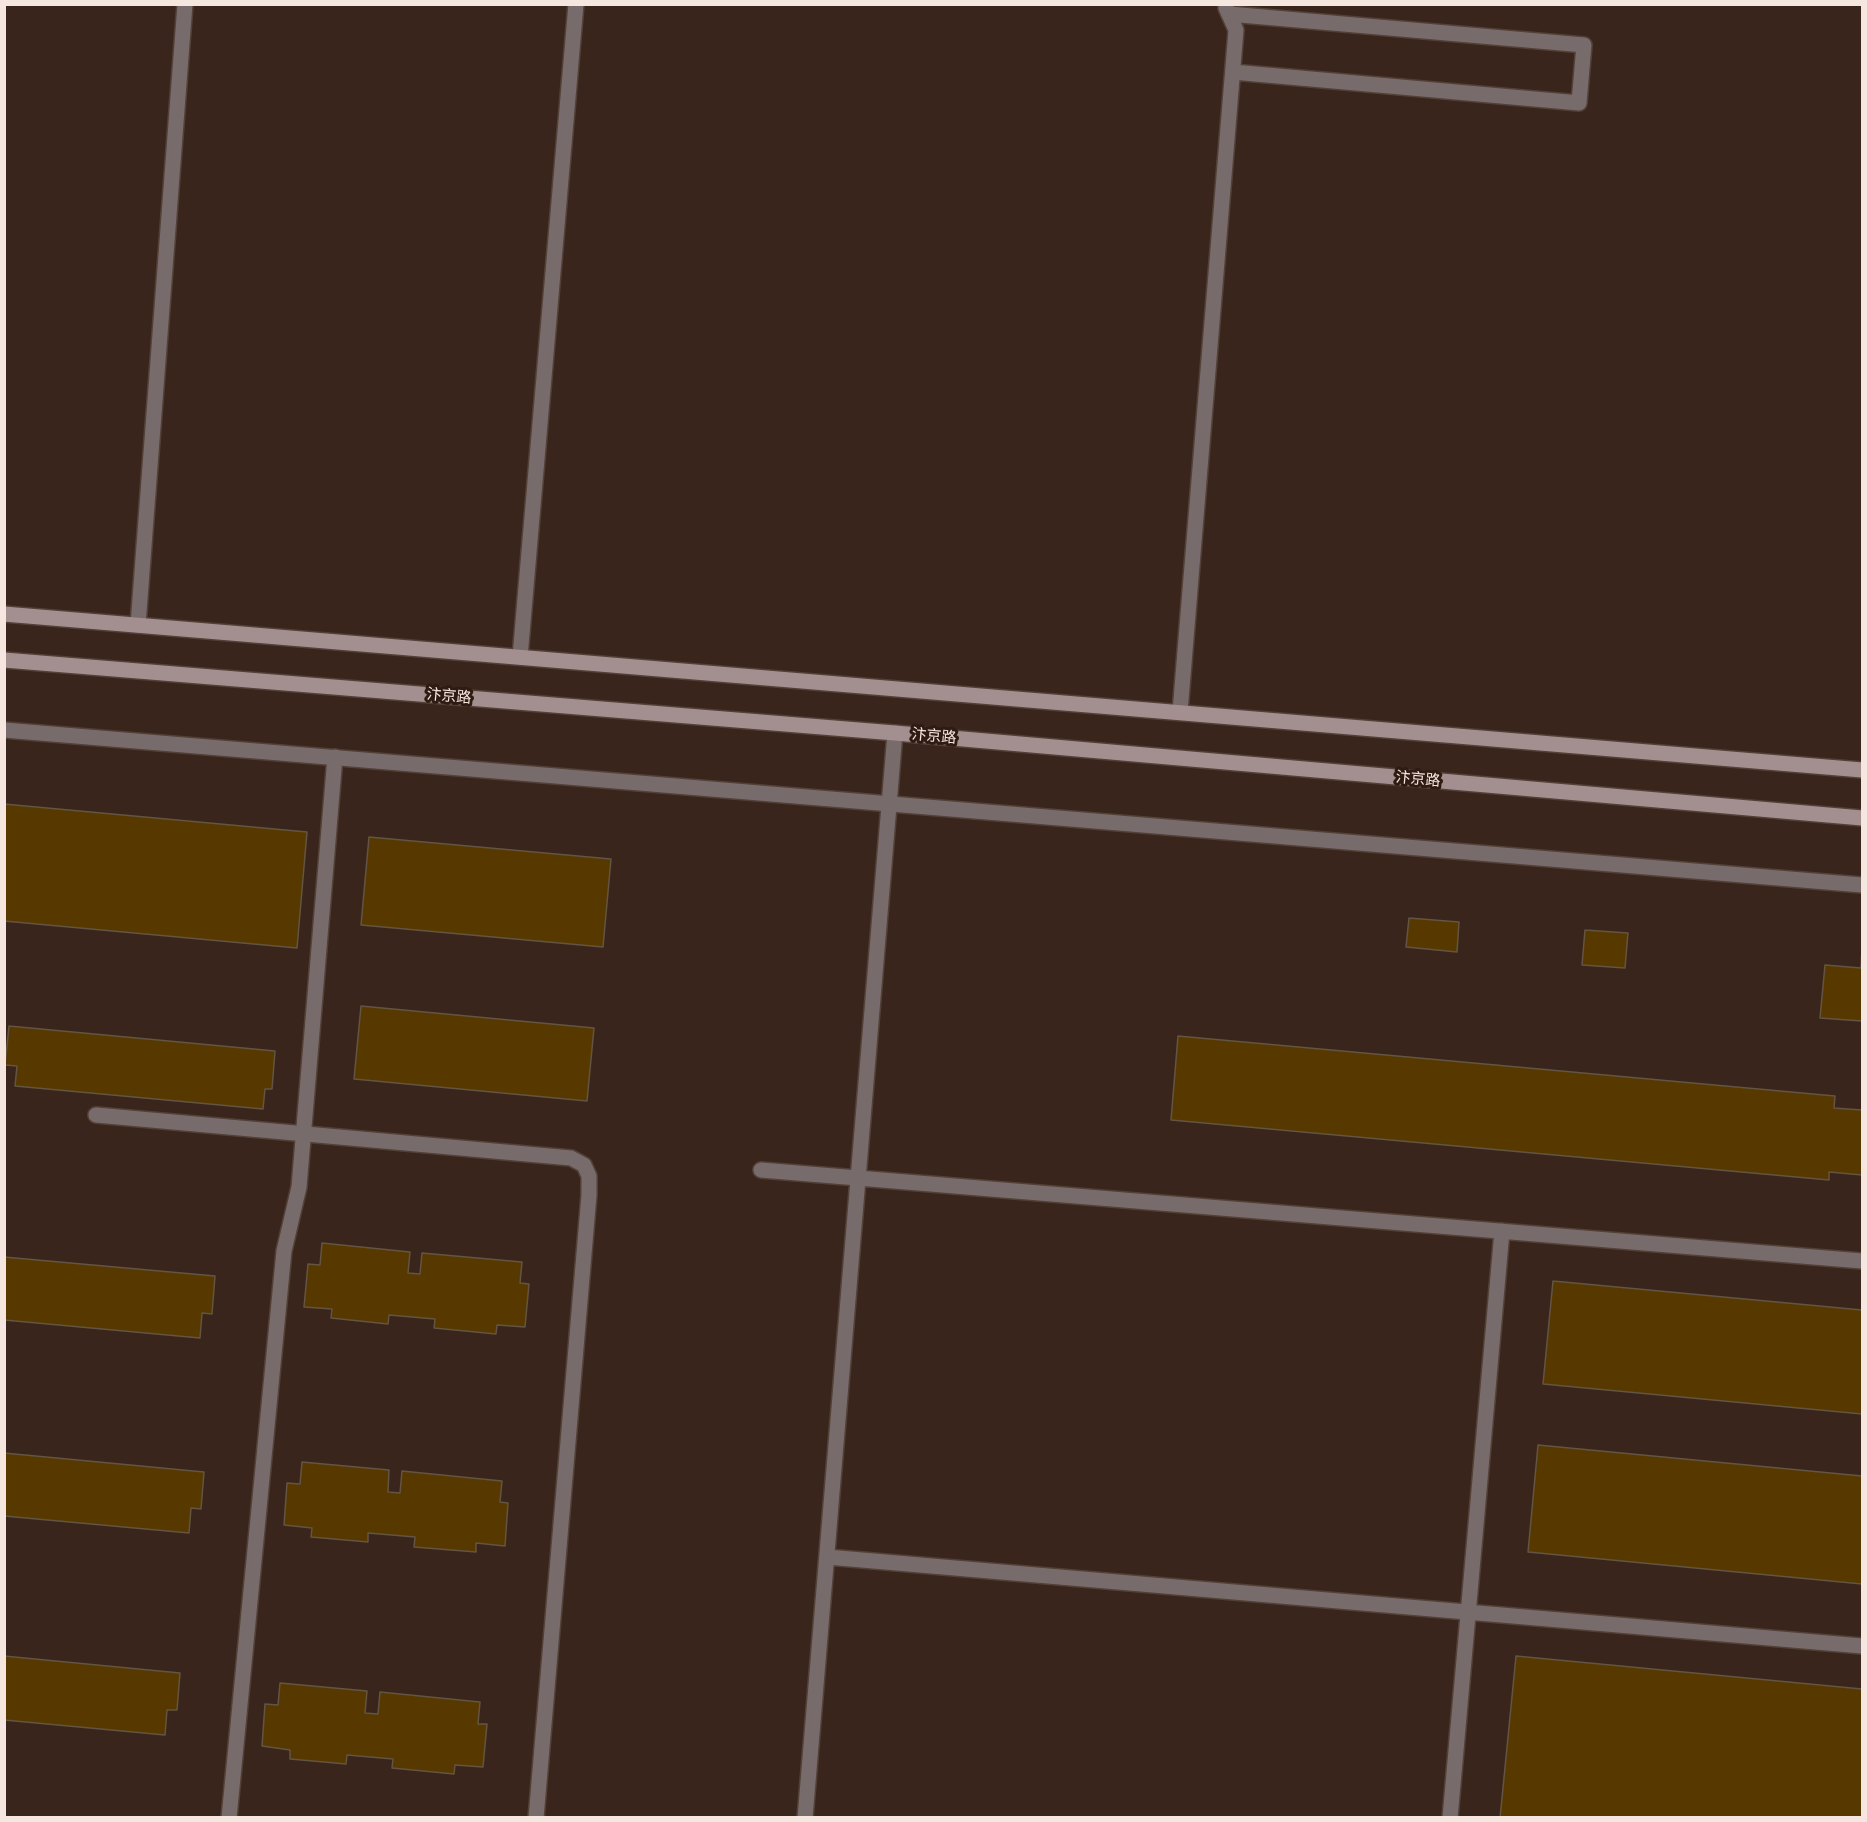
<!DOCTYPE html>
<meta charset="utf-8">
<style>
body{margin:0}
#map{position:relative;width:1867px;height:1822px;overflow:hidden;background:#39251b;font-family:"Golos Text",sans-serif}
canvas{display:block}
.frame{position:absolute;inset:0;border:6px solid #f5e6e0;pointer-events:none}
</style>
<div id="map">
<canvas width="1867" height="1822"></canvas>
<div class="frame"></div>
</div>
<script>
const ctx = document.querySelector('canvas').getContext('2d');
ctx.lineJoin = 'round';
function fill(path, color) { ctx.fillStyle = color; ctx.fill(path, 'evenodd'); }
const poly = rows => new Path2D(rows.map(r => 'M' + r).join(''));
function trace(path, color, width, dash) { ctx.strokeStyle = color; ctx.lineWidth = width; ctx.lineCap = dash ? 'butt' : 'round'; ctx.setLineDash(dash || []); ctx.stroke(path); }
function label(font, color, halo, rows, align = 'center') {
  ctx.font = font + ' "Golos Text","Noto Sans SC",sans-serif'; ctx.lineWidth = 6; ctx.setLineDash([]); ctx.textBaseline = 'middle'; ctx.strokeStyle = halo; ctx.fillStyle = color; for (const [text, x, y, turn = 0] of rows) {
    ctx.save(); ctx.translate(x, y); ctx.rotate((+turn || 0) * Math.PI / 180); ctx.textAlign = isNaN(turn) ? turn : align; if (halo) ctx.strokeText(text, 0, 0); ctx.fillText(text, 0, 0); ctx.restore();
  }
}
const building = poly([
 [4,804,307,832,297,948,4,921,4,804],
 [369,837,611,859,603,947,361,925,369,837],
 [1409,918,1459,922,1457,952,1406,947,1409,918],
 [1585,930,1628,933,1625,968,1582,965,1585,930],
 [1862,948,1862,1021,1820,1018,1825,965,1861,968,1862,948],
 [361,1006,594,1028,587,1101,354,1079,361,1006],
 [9,1026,275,1051,272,1089,265,1089,263,1109,15,1086,17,1066,5,1065,9,1026],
 [1178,1036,1835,1096,1834,1108,1862,1110,1862,1175,1829,1172,1829,1180,1171,1120,1178,1036],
 [322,1243,410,1252,408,1273,420,1274,422,1253,522,1262,520,1283,529,1284,525,1327,497,1325,496,1334,434,1328,435,1319,389,1315,388,1324,331,1318,332,1309,304,1307,308,1264,320,1265,322,1243],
 [4,1257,215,1276,212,1314,202,1313,200,1338,4,1320,4,1257],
 [1553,1281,1862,1310,1862,1414,1543,1384,1553,1281],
 [1538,1445,1862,1476,1862,1584,1528,1552,1538,1445],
 [4,1453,204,1472,201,1509,191,1508,189,1533,4,1516,4,1453],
 [302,1462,389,1470,388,1492,400,1493,402,1471,502,1481,500,1502,508,1503,505,1546,476,1543,476,1552,414,1547,415,1537,368,1533,368,1542,311,1537,312,1528,284,1525,287,1483,300,1484,302,1462],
 [4,1656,180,1673,177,1710,167,1710,165,1735,4,1720,4,1656],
 [1516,1656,1862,1689,1862,1818,1500,1818,1516,1656],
 [280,1683,367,1691,365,1713,378,1714,380,1692,480,1702,478,1724,487,1724,483,1767,455,1765,454,1774,392,1768,393,1759,347,1755,346,1764,290,1759,290,1750,262,1746,265,1704,278,1705,280,1683]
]);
fill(building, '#573900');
trace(building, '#635542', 1.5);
const service = poly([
 [1229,14,1584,45,1579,103,1233,72],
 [138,625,185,4],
 [1180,712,1236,30,1226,8],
 [96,1115,571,1158,584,1165,589,1176,589,1195,536,1818],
 [761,1170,1862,1261],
 [827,1557,1862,1646],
 [229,1818,284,1251,299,1187,335,757],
 [805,1818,895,733],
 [1450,1818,1502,1231]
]);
const minor = poly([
 [520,657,576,4],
 [4,730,1862,885]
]);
const secondary = poly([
 [4,614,1862,770],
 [4,660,895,733,1862,818]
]);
trace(service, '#534037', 18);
trace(minor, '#534037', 18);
trace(secondary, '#534037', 18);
trace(service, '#776b6b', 15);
trace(minor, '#776b6b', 15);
trace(secondary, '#a38f90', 15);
label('15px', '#f5e6e0', '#2f1b12', [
 ["汴京路",449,696,5],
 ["汴京路",934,736,5],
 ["汴京路",1418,779,5]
]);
</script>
